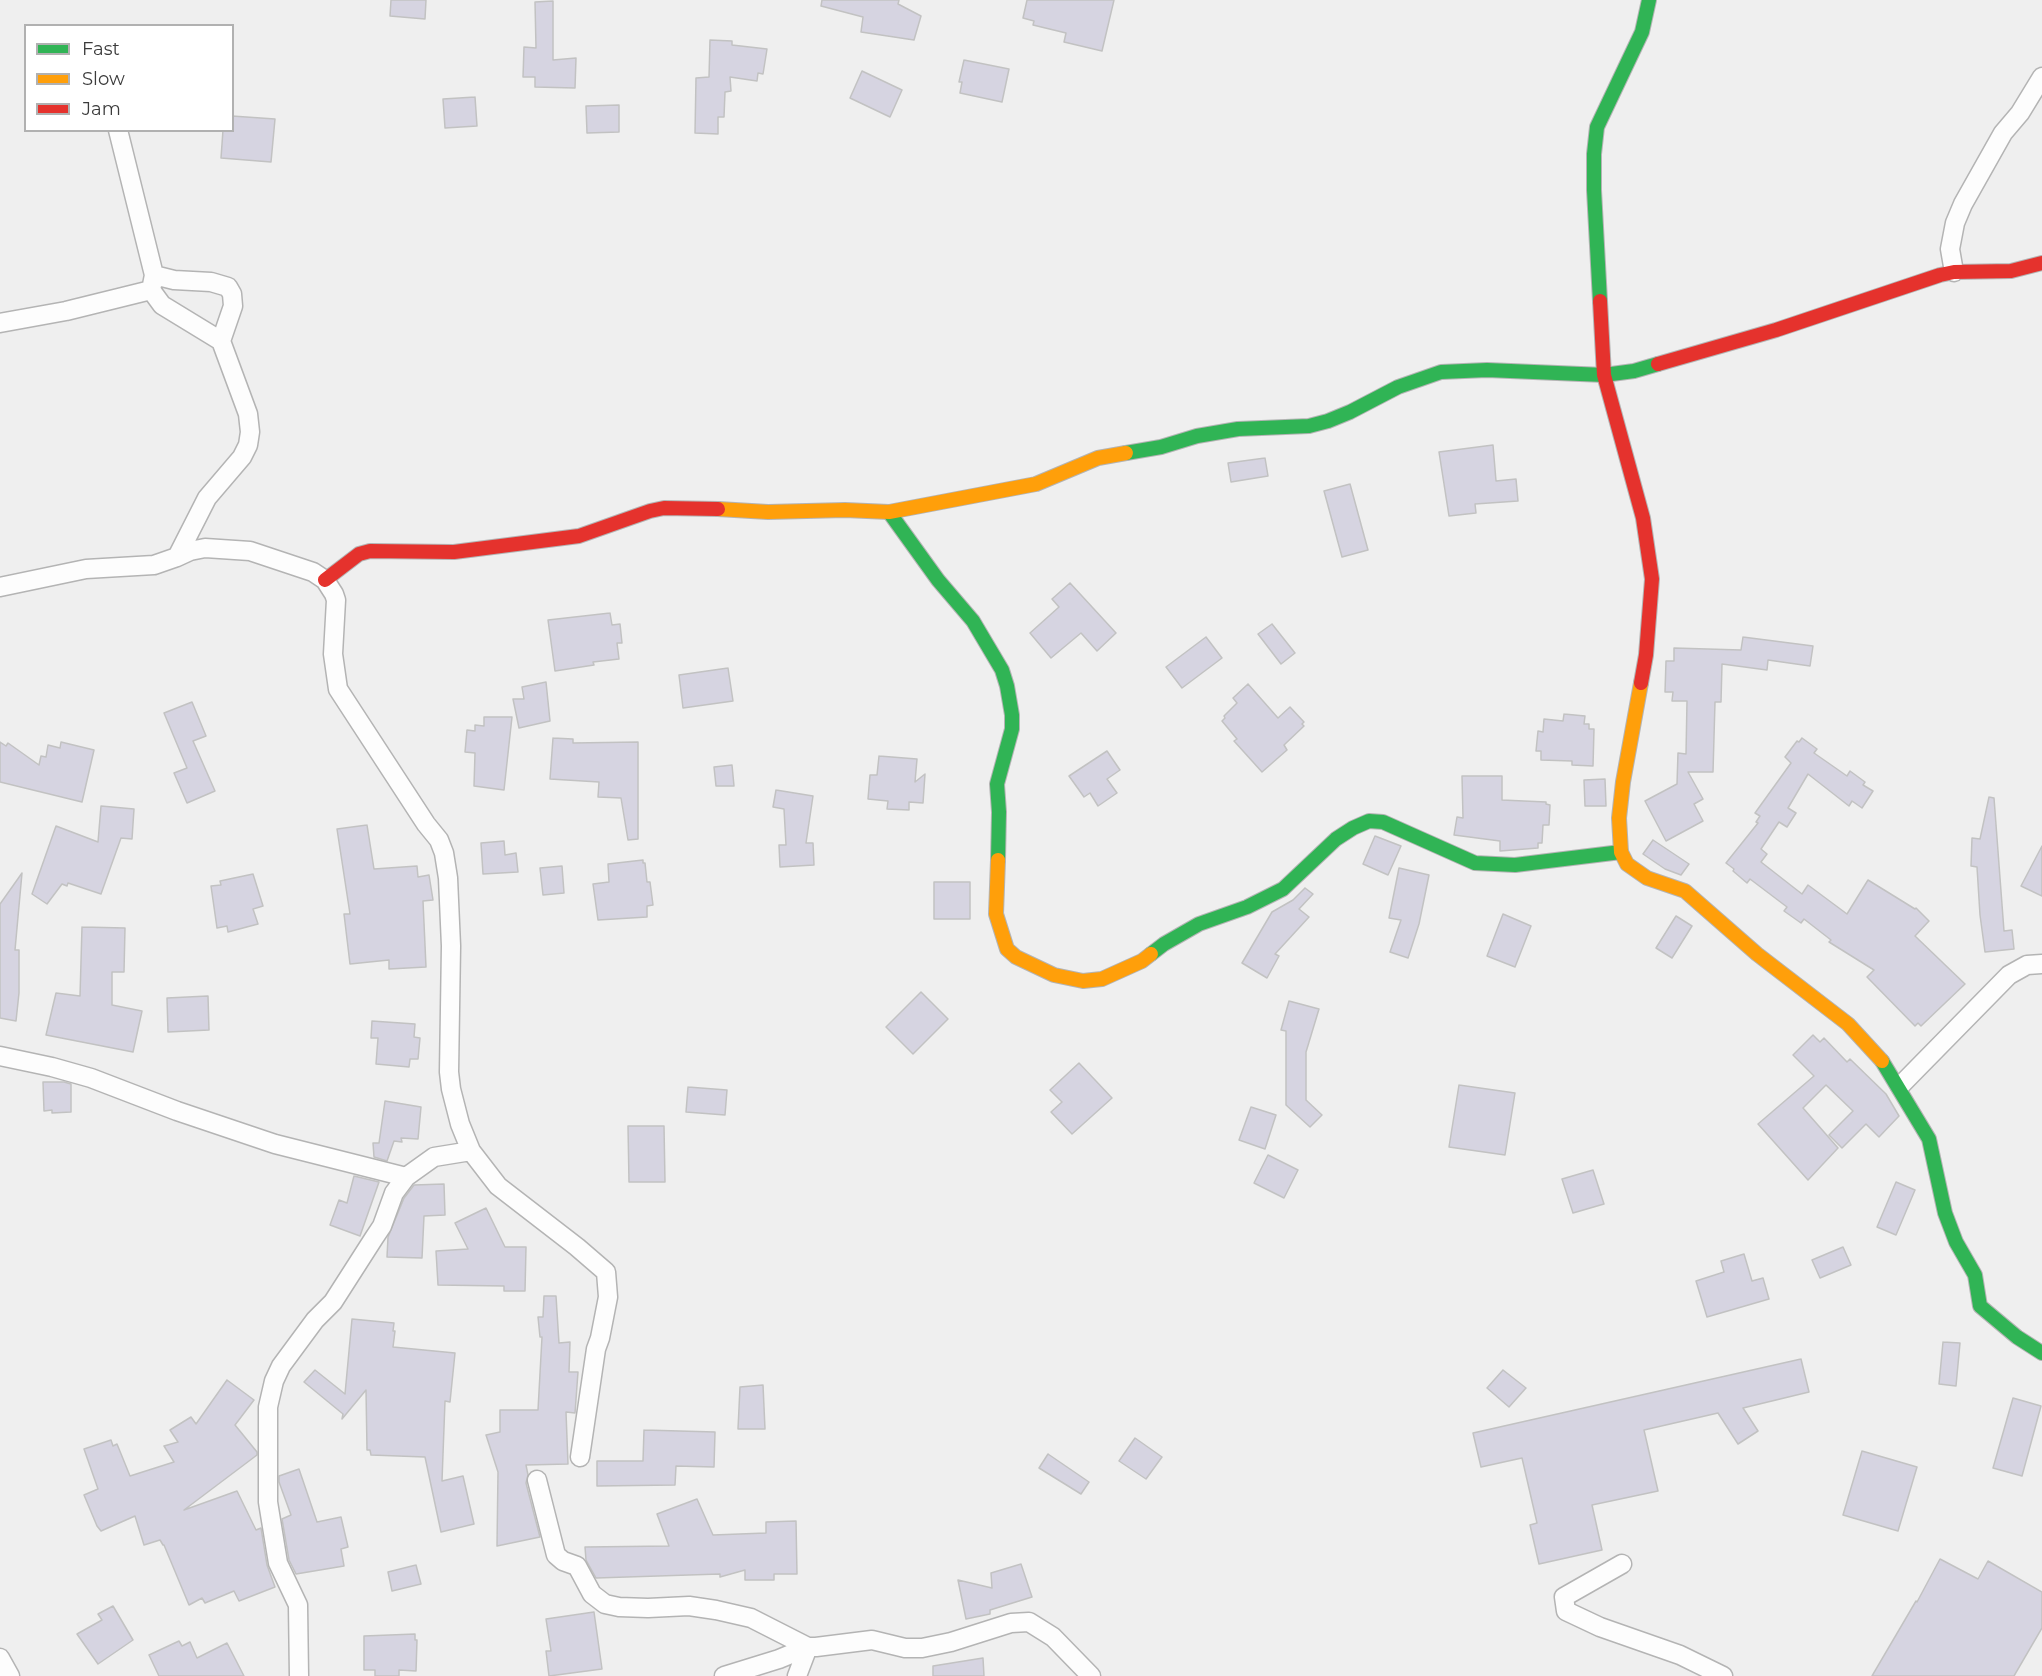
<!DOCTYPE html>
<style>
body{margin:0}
#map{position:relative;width:2042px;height:1676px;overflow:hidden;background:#efefef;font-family:Montserrat,sans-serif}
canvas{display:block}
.legend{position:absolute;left:24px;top:24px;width:210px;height:108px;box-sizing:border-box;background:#fff;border:2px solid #b1b1b1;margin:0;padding:8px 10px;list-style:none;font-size:18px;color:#3b3b3b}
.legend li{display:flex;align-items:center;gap:12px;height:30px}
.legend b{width:30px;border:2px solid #b1b1b1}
</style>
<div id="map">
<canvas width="2042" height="1676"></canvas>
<ul class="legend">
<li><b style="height:8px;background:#30b455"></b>Fast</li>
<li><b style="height:8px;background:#ff9f0a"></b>Slow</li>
<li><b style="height:8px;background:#e5322d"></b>Jam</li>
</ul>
</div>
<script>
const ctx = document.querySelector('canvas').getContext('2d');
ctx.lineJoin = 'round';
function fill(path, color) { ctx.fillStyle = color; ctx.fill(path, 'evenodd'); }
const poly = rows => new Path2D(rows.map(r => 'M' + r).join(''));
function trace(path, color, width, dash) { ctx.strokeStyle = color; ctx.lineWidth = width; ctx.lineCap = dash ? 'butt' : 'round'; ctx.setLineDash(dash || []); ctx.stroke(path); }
const building = poly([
 [391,0,426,0,425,19,390,16,391,0],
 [822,0,899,0,898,4,921,16,914,40,861,32,863,17,821,6,822,0],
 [1027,0,1114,0,1102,51,1064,42,1066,33,1033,25,1034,21,1023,18,1027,0],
 [553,1,553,60,576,58,575,88,535,87,535,77,523,77,524,47,536,48,535,2,553,1],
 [710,40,732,41,732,45,767,49,763,74,758,73,757,81,730,77,731,91,725,92,724,117,718,117,718,134,695,133,696,78,709,77,710,40],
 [964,60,1009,69,1002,102,960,93,962,82,959,82,964,60],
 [862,71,902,90,890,117,850,98,862,71],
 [475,97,477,126,445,128,443,99,475,97],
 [619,105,619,132,587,133,586,106,619,105],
 [232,116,275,119,271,162,221,158,223,130,232,130,232,116],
 [1493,445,1496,481,1516,479,1518,501,1475,504,1476,513,1449,516,1439,452,1493,445],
 [1265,458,1268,476,1231,482,1228,463,1265,458],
 [1350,484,1368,550,1342,557,1324,491,1350,484],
 [1070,583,1116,633,1097,651,1081,633,1051,658,1030,633,1059,607,1052,599,1070,583],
 [610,613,612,625,620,624,622,643,617,643,619,659,593,662,594,665,555,671,548,620,610,613],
 [1272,624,1295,653,1281,664,1258,634,1272,624],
 [1206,637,1222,658,1182,688,1166,667,1206,637],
 [1743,637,1813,646,1810,666,1768,660,1767,670,1722,664,1721,702,1715,702,1713,772,1688,772,1703,799,1694,804,1703,821,1666,841,1645,801,1677,784,1678,753,1686,754,1687,701,1672,701,1673,692,1665,692,1666,661,1674,661,1674,648,1741,650,1743,637],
 [728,668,733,701,683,708,679,675,728,668],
 [546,682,550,721,519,728,513,699,524,699,522,687,546,682],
 [1248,684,1278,718,1290,707,1304,722,1302,724,1304,726,1284,745,1287,750,1262,772,1234,741,1237,739,1222,721,1225,718,1224,716,1237,703,1233,698,1248,684],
 [192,702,206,736,193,741,215,791,187,803,174,773,187,768,164,713,192,702],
 [1564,714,1585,716,1584,724,1589,724,1589,729,1594,729,1593,766,1572,765,1572,761,1541,760,1541,751,1536,751,1538,731,1543,732,1544,719,1563,721,1564,714],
 [484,717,512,717,504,790,474,786,475,753,465,752,467,730,475,731,475,725,484,726,484,717],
 [553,738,573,739,573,743,638,742,638,839,628,840,621,798,598,797,599,782,550,779,553,738],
 [1802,738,1817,749,1814,753,1847,776,1850,771,1865,782,1863,785,1873,791,1862,808,1852,801,1849,806,1808,774,1788,808,1796,813,1787,827,1779,822,1761,849,1767,854,1761,862,1802,894,1808,885,1847,914,1868,880,1915,909,1916,908,1929,921,1915,936,1965,984,1921,1026,1918,1023,1915,1026,1867,977,1874,970,1829,942,1831,940,1804,919,1801,923,1784,911,1787,907,1750,879,1747,883,1733,871,1734,869,1726,863,1758,823,1756,822,1760,816,1755,813,1791,763,1785,757,1797,741,1799,742,1802,738],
 [0,742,6,746,8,743,39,765,41,756,46,757,48,745,60,748,61,742,94,750,82,802,0,782,0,742],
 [1107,751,1120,770,1107,779,1117,793,1098,806,1090,793,1084,797,1069,776,1107,751],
 [879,756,917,759,915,782,925,774,923,803,909,802,909,810,887,809,888,801,868,799,870,775,877,775,879,756],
 [732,765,734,786,716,786,714,767,732,765],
 [1462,776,1502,776,1502,800,1546,802,1546,804,1550,805,1549,825,1543,825,1542,843,1538,843,1538,848,1500,851,1500,841,1454,835,1457,817,1463,818,1462,776],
 [1605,779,1606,806,1585,806,1584,780,1605,779],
 [776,790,813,796,806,843,813,843,814,865,780,867,779,845,786,845,784,809,773,807,776,790],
 [1989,797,1994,798,2004,931,2012,930,2014,949,1985,952,1980,915,1977,867,1971,866,1972,838,1980,839,1989,797],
 [101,806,134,809,132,839,121,838,101,894,68,883,67,886,62,884,47,904,32,894,56,826,98,842,101,806],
 [367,825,374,869,417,866,418,877,429,875,433,900,423,901,426,967,389,969,389,960,350,964,344,914,350,914,337,829,367,825],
 [1375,836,1401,846,1388,875,1363,864,1375,836],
 [1653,840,1689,864,1681,875,1665,869,1643,854,1653,840],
 [504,841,505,855,516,853,518,872,483,874,481,843,504,841],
 [2042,846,2042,896,2021,886,2042,846],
 [643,860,643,863,645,863,647,882,650,882,653,905,647,906,647,917,598,920,593,884,609,882,608,864,643,860],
 [562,866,564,893,543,895,540,868,562,866],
 [1399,868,1429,875,1419,924,1408,958,1390,952,1401,920,1389,918,1399,868],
 [22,873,15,950,19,950,19,993,16,1021,0,1018,0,904,22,873],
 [253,874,263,906,253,909,258,924,228,932,227,926,217,928,211,886,221,885,220,881,253,874],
 [934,882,970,882,970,919,934,919,934,882],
 [1305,888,1313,894,1299,909,1309,917,1275,954,1279,956,1267,978,1242,963,1272,912,1293,900,1305,888],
 [1503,914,1531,926,1515,967,1487,956,1503,914],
 [1676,916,1692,926,1672,958,1656,948,1676,916],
 [82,927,125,928,124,972,112,972,112,1005,142,1011,133,1052,46,1035,56,993,80,996,82,927],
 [921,992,948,1019,913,1054,886,1027,921,992],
 [208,996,209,1030,168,1032,167,998,208,996],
 [1289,1001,1319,1009,1306,1052,1306,1100,1322,1115,1310,1127,1286,1105,1286,1031,1281,1030,1289,1001],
 [372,1021,415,1024,414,1037,420,1038,418,1059,410,1059,409,1067,376,1064,378,1038,371,1038,372,1021],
 [1813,1035,1820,1042,1824,1038,1847,1062,1850,1059,1886,1094,1899,1116,1879,1137,1866,1124,1842,1148,1829,1135,1853,1111,1826,1085,1803,1108,1838,1148,1808,1180,1758,1124,1814,1076,1793,1055,1813,1035],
 [1079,1063,1112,1098,1072,1134,1051,1112,1062,1102,1050,1090,1079,1063],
 [43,1082,64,1082,71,1084,71,1112,52,1113,52,1110,44,1111,43,1082],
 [1459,1085,1515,1093,1505,1155,1449,1147,1459,1085],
 [688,1087,727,1090,725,1115,686,1112,688,1087],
 [385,1101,421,1107,418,1139,401,1138,402,1142,394,1141,387,1161,374,1157,373,1143,379,1143,385,1101],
 [1251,1107,1276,1115,1265,1149,1239,1140,1251,1107],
 [628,1126,664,1126,665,1182,629,1182,628,1126],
 [1268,1155,1298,1170,1284,1198,1254,1183,1268,1155],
 [1593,1170,1604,1204,1573,1213,1562,1179,1593,1170],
 [354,1176,379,1182,360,1236,330,1225,339,1200,347,1203,354,1176],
 [1896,1182,1915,1190,1896,1235,1877,1227,1896,1182],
 [444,1184,445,1215,424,1216,422,1258,387,1257,388,1237,404,1198,414,1185,444,1184],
 [486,1208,505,1247,526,1247,525,1291,504,1291,504,1286,438,1285,436,1251,468,1249,455,1223,486,1208],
 [1843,1247,1851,1265,1820,1278,1812,1260,1843,1247],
 [1744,1254,1752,1281,1763,1278,1769,1299,1707,1317,1696,1281,1724,1272,1721,1261,1744,1254],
 [544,1296,556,1296,559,1343,570,1342,569,1372,578,1372,575,1413,566,1412,568,1464,526,1465,528,1475,526,1483,540,1537,497,1546,498,1472,486,1435,500,1432,500,1410,538,1410,542,1337,540,1337,538,1317,543,1317,544,1296],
 [352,1319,394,1323,393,1331,395,1331,393,1347,455,1353,450,1402,445,1401,442,1481,463,1476,474,1524,441,1532,425,1457,371,1455,370,1450,367,1450,366,1390,342,1419,343,1414,304,1382,315,1370,345,1394,352,1319],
 [1943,1342,1960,1343,1956,1386,1939,1384,1943,1342],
 [1801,1359,1809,1392,1743,1408,1758,1431,1738,1444,1718,1413,1644,1430,1658,1491,1592,1505,1602,1550,1539,1564,1530,1525,1537,1523,1522,1458,1481,1467,1473,1433,1801,1359],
 [1503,1370,1526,1388,1509,1407,1487,1388,1503,1370],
 [227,1380,254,1400,235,1425,257,1452,257,1455,184,1510,237,1491,256,1530,261,1528,267,1565,275,1587,239,1601,234,1591,205,1603,202,1598,189,1605,164,1545,163,1545,160,1540,144,1545,135,1516,101,1531,97,1526,84,1495,98,1489,84,1449,111,1440,113,1446,117,1444,130,1476,174,1462,164,1446,178,1442,170,1430,191,1417,196,1424,227,1380],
 [763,1385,765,1429,738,1429,740,1387,763,1385],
 [2013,1398,2041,1406,2022,1476,1993,1468,2013,1398],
 [644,1430,715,1432,714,1467,676,1466,675,1485,597,1486,597,1461,643,1461,644,1430],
 [1135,1438,1162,1457,1146,1479,1119,1461,1135,1438],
 [1862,1451,1917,1467,1898,1531,1843,1515,1862,1451],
 [1048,1454,1089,1482,1081,1494,1039,1468,1048,1454],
 [299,1469,317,1522,341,1517,348,1547,341,1549,344,1566,296,1574,289,1560,282,1519,291,1515,279,1482,279,1476,299,1469],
 [697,1499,713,1535,766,1533,766,1522,796,1521,797,1574,774,1574,774,1580,745,1580,745,1570,720,1577,720,1574,596,1578,586,1560,585,1547,669,1546,657,1514,697,1499],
 [1940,1559,1978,1579,1988,1561,2042,1592,2042,1628,2014,1676,1872,1676,1916,1601,1917,1602,1940,1559],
 [1021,1564,1032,1597,990,1610,990,1614,966,1619,958,1580,992,1588,991,1573,1021,1564],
 [416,1565,421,1584,392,1591,388,1572,416,1565],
 [113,1606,133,1640,98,1664,77,1634,102,1620,98,1614,113,1606],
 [594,1612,602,1669,549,1676,546,1651,551,1651,546,1619,594,1612],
 [415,1634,415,1640,417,1640,416,1671,399,1670,399,1676,375,1676,375,1670,364,1670,364,1636,415,1634],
 [179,1641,182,1646,190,1642,197,1658,227,1643,244,1676,159,1676,149,1655,179,1641],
 [983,1658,984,1676,933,1676,933,1666,983,1658]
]);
fill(building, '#d6d4e1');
trace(building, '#c2c2c2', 1.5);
const street = poly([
 [118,130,154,275,151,290],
 [1954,272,1950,249,1955,223,1963,204,2003,133,2020,113,2042,77],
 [154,275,174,280,211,282,228,287,232,294,233,306,221,341],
 [0,323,66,311,151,290,162,305,221,341,248,414,250,432,248,445,242,457,207,498,177,557,154,565,86,569,0,587],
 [177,557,190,551,205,548,250,551,313,572,325,580,334,594,336,600,333,654,338,689,426,824,439,840,444,853,448,878,451,946,449,1072,451,1089,460,1124,471,1151,498,1186,577,1247,606,1272,608,1297,600,1338,596,1349,580,1457],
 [0,1056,52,1067,91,1078,177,1111,275,1144,406,1177],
 [1900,1086,2009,975,2027,965,2042,964],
 [537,1480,556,1555,563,1561,577,1566,592,1594,605,1604,619,1607,648,1608,689,1606,716,1610,751,1618,808,1647,816,1647,872,1640,905,1648,922,1648,951,1642,1011,1623,1029,1622,1053,1637,1091,1676],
 [1622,1564,1564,1597,1566,1611,1600,1627,1680,1655,1723,1676],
 [0,1658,10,1676],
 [299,1676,298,1605,278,1563,268,1502,268,1407,274,1381,281,1366,315,1320,333,1302,374,1238,382,1226,394,1193,406,1177,434,1157,471,1151],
 [724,1676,779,1659,808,1647],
 [797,1676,808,1647]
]);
const fast = poly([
 [1600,301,1594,190,1594,154,1597,127,1642,32,1649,0],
 [1126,453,1161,447,1197,436,1238,429,1309,426,1328,421,1350,412,1398,387,1441,372,1487,370,1604,375,1634,371,1658,364],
 [889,512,938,580,973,621,1002,670,1007,686,1012,715,1012,729,997,784,999,812,998,860],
 [1151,954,1164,944,1199,924,1247,907,1283,889,1336,839,1353,828,1369,821,1383,822,1475,863,1515,865,1621,852],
 [1882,1061,1929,1139,1945,1213,1956,1242,1975,1275,1980,1306,2017,1337,2042,1353]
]);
const slow = poly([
 [718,509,768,512,845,510,889,512,1036,484,1098,458,1126,453],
 [1641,683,1623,782,1619,818,1621,852,1627,864,1647,878,1685,891,1757,954,1848,1024,1882,1061],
 [998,860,996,914,1007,949,1016,957,1054,975,1083,981,1102,979,1142,961,1151,954]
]);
const jam = poly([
 [1600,301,1604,375,1643,518,1652,579,1646,655,1641,683],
 [1658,364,1776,330,1940,275,1954,272,2011,271,2042,263],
 [325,580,359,554,370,551,454,552,579,536,650,511,664,508,718,509]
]);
trace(street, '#b4b4b4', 21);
trace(fast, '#b4b4b4', 16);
trace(slow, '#b4b4b4', 16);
trace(jam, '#b4b4b4', 16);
trace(street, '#fdfdfd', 18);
trace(fast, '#30b455', 14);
trace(slow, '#ff9f0a', 14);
trace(jam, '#e5322d', 14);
</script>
